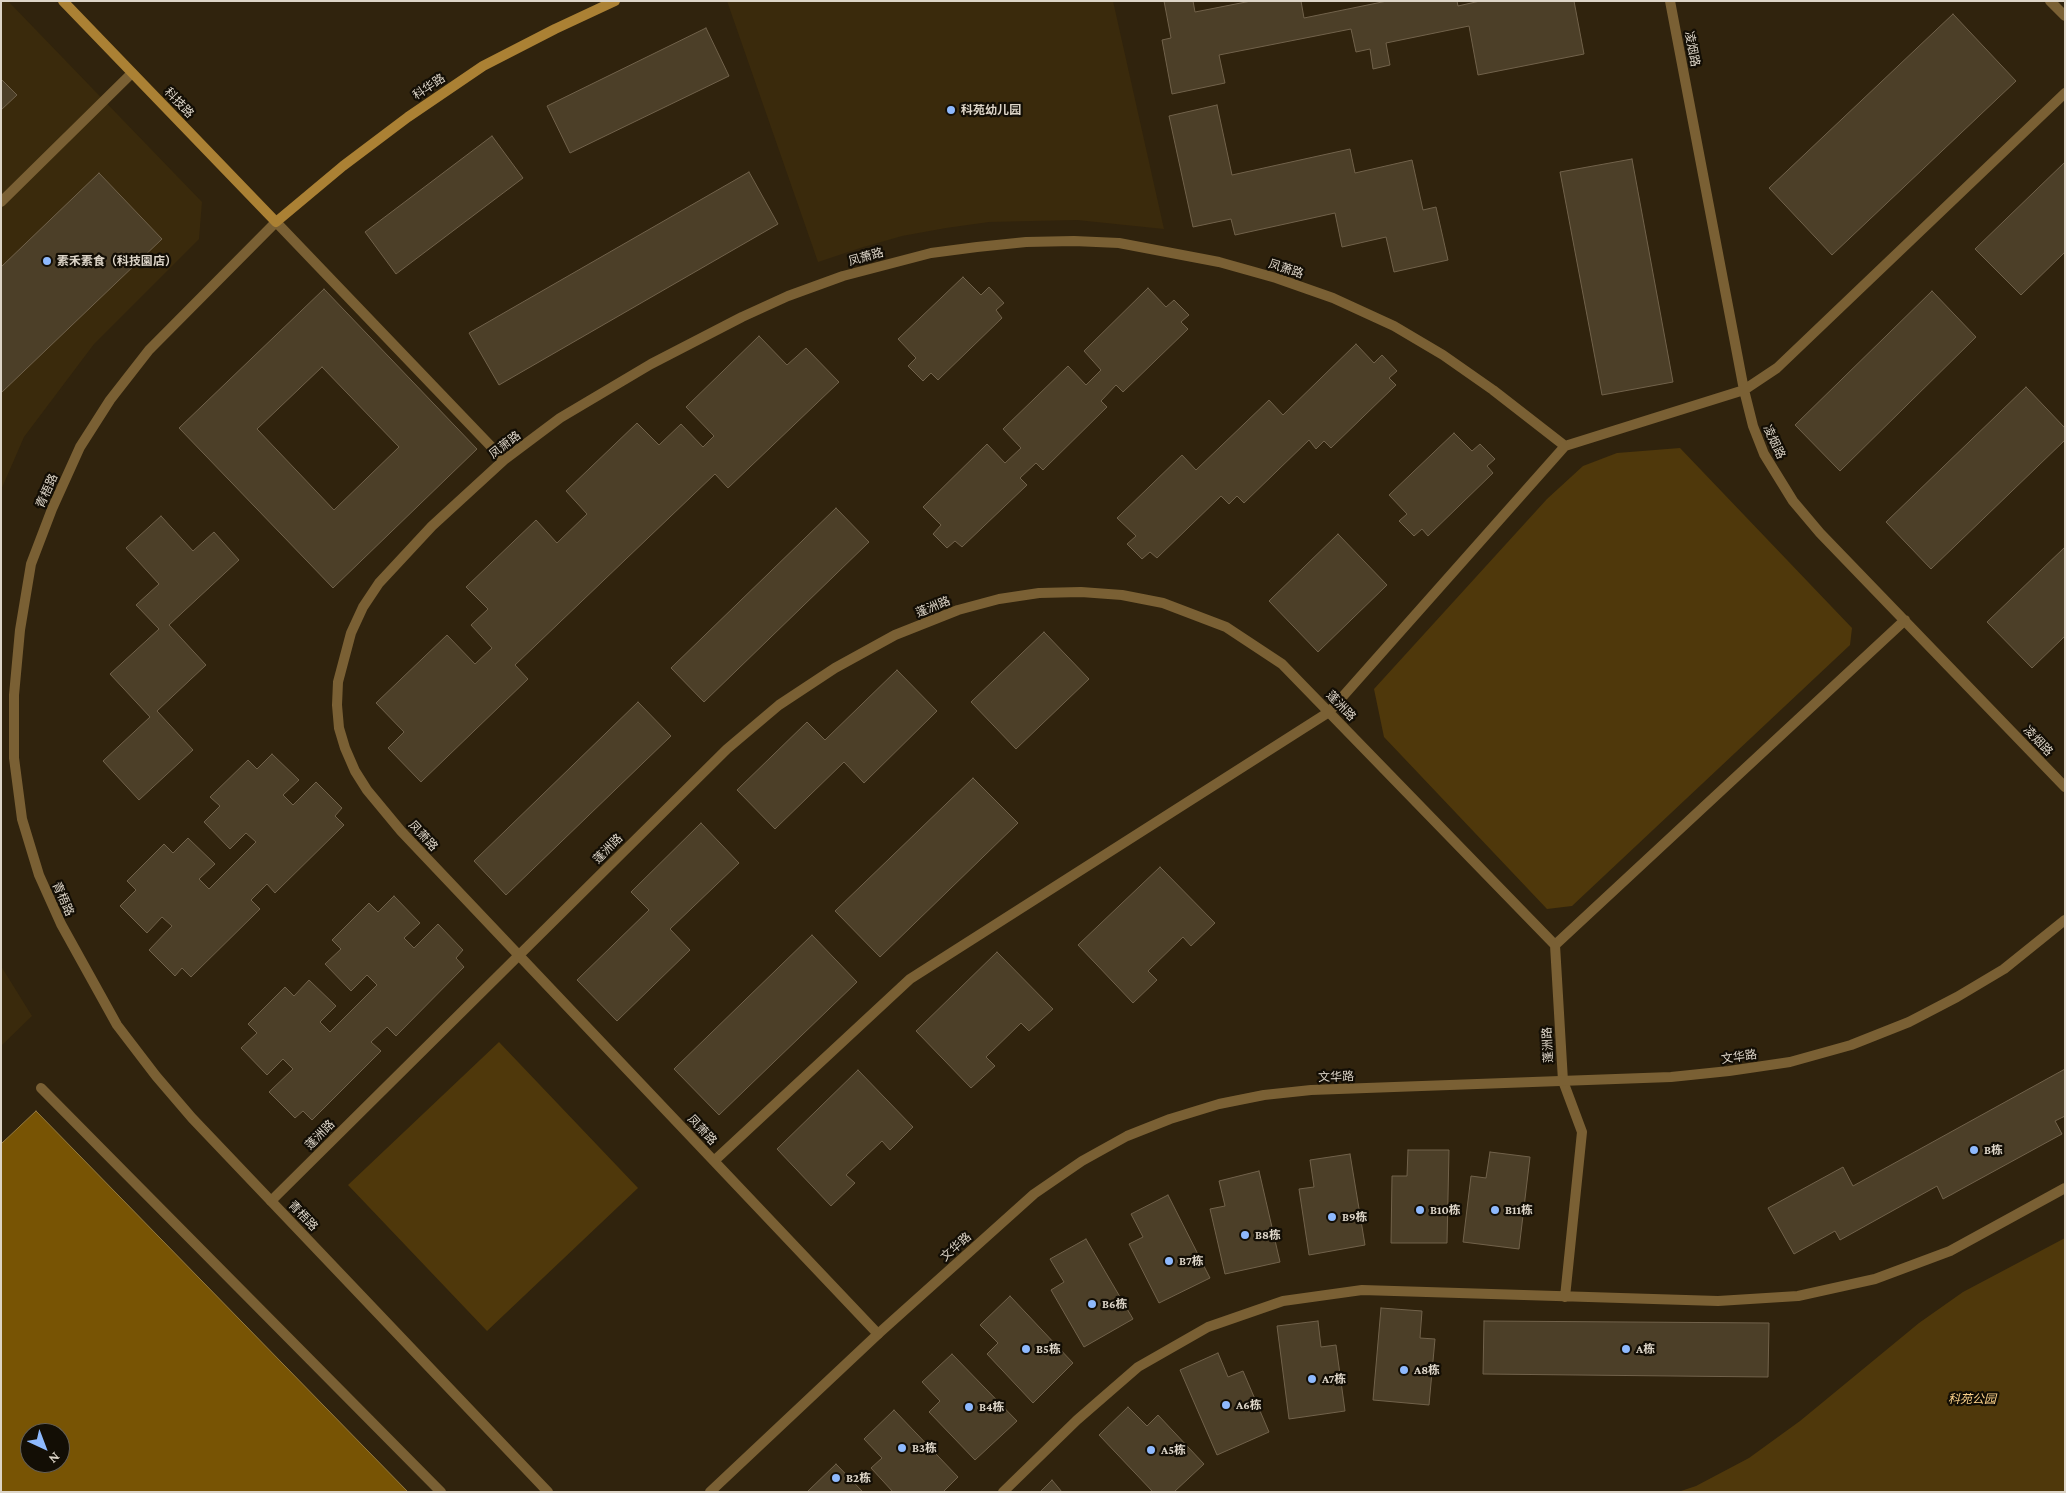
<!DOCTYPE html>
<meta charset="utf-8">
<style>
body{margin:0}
#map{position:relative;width:2066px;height:1493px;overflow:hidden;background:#30230d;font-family:"Crimson Pro",serif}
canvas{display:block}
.frame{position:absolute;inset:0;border:2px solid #ddd5c8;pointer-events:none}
.north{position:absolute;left:20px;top:1423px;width:50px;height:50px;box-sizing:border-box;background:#130e05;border:1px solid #645e53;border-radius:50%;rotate:137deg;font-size:14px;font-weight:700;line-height:20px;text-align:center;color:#ddd5c8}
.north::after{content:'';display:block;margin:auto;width:18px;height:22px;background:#8eb9fd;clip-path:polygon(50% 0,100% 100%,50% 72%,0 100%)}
</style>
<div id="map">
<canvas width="2066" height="1493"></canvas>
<div class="frame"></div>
<div class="north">N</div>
</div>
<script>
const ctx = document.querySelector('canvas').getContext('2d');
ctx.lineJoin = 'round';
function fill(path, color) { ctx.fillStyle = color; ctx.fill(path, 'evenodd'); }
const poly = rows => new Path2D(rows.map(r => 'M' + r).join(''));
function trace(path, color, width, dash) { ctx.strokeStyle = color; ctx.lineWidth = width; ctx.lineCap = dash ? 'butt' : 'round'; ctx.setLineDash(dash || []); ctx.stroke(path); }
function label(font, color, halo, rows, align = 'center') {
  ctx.font = font + ' "Crimson Pro","Noto Sans SC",serif'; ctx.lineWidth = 4.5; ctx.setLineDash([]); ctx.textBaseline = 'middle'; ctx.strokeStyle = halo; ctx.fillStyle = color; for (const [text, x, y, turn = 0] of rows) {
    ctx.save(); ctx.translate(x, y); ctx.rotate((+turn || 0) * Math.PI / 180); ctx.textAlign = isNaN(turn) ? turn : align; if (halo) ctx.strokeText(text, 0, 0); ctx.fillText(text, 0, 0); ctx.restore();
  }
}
fill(poly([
 [1,1,8,1,202,202,199,239,94,344,24,437,1,490],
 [727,1,1113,1,1164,229,1077,220,989,222,946,228,902,236,860,248,818,262],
 [1,966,32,1016,1,1046]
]), '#3a2a0c');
fill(poly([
 [1680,448,1852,628,1850,645,1572,906,1547,909,1384,737,1374,689,1547,499,1583,466,1617,453],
 [499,1042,638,1188,487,1331,348,1185],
 [2065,1238,2065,1492,1678,1492,1696,1486,1749,1458,1800,1421,1919,1323,1963,1292]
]), '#4f380b');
const water = poly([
 [36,1111,408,1492,1,1492,1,1144,36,1111],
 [30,1433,60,1433,60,1463,30,1463,30,1433]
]);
fill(water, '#785404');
trace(water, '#967b3f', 1);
const building = poly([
 [1164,1,1193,1,1195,12,1251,1,1301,1,1304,18,1387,1,1457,1,1458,6,1480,1,1574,1,1584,54,1478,75,1469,26,1386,43,1390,65,1373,69,1370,49,1356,52,1351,29,1219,55,1225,83,1172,94,1162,40,1171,38,1164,1],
 [1953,14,2016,81,1832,255,1769,188,1953,14],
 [706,28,729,76,570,153,547,106,706,28],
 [1,79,17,95,1,110,1,79],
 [1217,105,1232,175,1350,149,1355,173,1412,160,1423,210,1436,207,1448,260,1394,272,1386,237,1342,247,1335,213,1235,235,1231,219,1193,227,1169,116,1217,105],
 [492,136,523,178,396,274,365,232,492,136],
 [1632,159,1673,382,1602,395,1560,172,1632,159],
 [2065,162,2065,252,2021,295,1975,249,2065,162],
 [749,172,778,224,499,385,469,333,749,172],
 [99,173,162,239,1,393,1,267,99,173],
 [963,277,981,295,989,287,1004,303,996,310,1002,318,938,380,931,373,923,381,908,366,916,358,898,339,963,277],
 [1148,288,1166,307,1174,300,1189,315,1181,322,1188,329,1123,392,1116,385,1101,401,1107,407,1043,470,1036,463,1020,478,1027,485,962,547,955,541,947,548,933,534,941,525,923,507,987,444,1005,463,1021,448,1003,429,1068,366,1086,385,1101,370,1084,351,1148,288],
 [324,289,477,449,333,588,179,428,324,289],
 [322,367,399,447,334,510,257,429,322,367],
 [1932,291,1976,337,1840,471,1795,425,1932,291],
 [759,336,787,365,806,348,839,382,728,488,715,474,515,665,528,679,421,782,388,748,404,732,376,703,447,635,475,664,492,648,471,625,488,609,466,587,536,520,557,543,587,514,566,491,637,423,659,445,681,424,703,447,714,436,686,407,759,336],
 [1356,344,1374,363,1382,355,1397,371,1389,378,1396,385,1331,448,1324,441,1316,449,1309,440,1244,503,1237,496,1229,504,1221,496,1157,558,1150,552,1142,559,1127,544,1136,536,1117,518,1182,455,1196,470,1269,400,1283,415,1356,344],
 [2026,387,2065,428,2065,440,1931,569,1886,522,2026,387],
 [1454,433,1472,451,1480,444,1495,459,1487,466,1493,473,1428,536,1422,529,1414,536,1399,521,1407,514,1389,495,1454,433],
 [836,508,869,542,704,702,671,668,836,508],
 [161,516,193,551,214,532,239,560,169,625,206,665,157,711,193,750,139,800,103,761,150,717,110,674,159,629,136,605,159,584,126,548,161,516],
 [1338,534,1387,585,1318,652,1269,601,1338,534],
 [2065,547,2065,636,2032,668,1987,622,2065,547],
 [1044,632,1089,679,1016,749,971,702,1044,632],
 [897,670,937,711,864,783,844,762,775,829,737,790,807,722,825,740,897,670],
 [638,702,671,736,506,895,474,861,638,702],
 [272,754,299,780,283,795,293,805,316,782,342,808,335,816,344,825,275,893,267,884,251,900,260,909,191,977,182,968,175,976,149,950,172,926,162,917,147,933,120,906,136,890,127,881,164,844,173,853,188,838,215,864,199,879,209,889,256,842,246,833,230,849,204,822,220,806,210,797,248,760,257,769,272,754],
 [973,778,1018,823,880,957,835,911,973,778],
 [701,823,739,863,670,929,690,950,617,1021,577,980,649,910,631,892,701,823],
 [1160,867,1215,923,1191,946,1183,937,1148,971,1157,980,1133,1003,1078,945,1160,867],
 [394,896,420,923,404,938,414,948,438,924,463,950,456,958,464,967,396,1036,387,1027,371,1042,381,1051,312,1120,303,1111,295,1118,269,1092,293,1069,283,1059,267,1075,241,1048,257,1033,248,1024,285,987,294,996,309,980,336,1006,320,1022,330,1032,377,985,367,975,351,991,325,964,341,949,332,940,369,903,378,912,394,896],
 [812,935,857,982,719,1115,674,1069,812,935],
 [997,952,1053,1009,1029,1031,1021,1023,986,1057,995,1066,971,1088,916,1031,997,952],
 [2065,1069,2065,1116,2055,1121,2062,1134,1943,1199,1937,1186,1840,1240,1835,1231,1794,1254,1768,1208,1843,1167,1853,1186,2065,1069],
 [858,1070,913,1127,890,1150,882,1141,846,1175,855,1183,831,1206,777,1149,858,1070],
 [1408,1150,1449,1150,1447,1243,1391,1243,1392,1176,1407,1176,1408,1150],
 [1490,1152,1530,1157,1519,1249,1463,1242,1471,1176,1486,1178,1490,1152],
 [1350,1154,1365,1245,1309,1255,1299,1189,1314,1187,1310,1160,1350,1154],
 [1259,1171,1280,1262,1225,1274,1210,1209,1225,1206,1219,1181,1259,1171],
 [1168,1195,1210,1278,1159,1303,1129,1244,1143,1237,1131,1214,1168,1195],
 [1086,1239,1133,1319,1084,1347,1051,1290,1064,1282,1050,1259,1086,1239],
 [1010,1296,1073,1363,1033,1403,987,1354,998,1343,980,1325,1010,1296],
 [1381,1308,1422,1311,1420,1338,1435,1339,1429,1405,1373,1400,1381,1308],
 [1318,1321,1321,1347,1336,1345,1345,1411,1289,1419,1277,1326,1318,1321],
 [1484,1321,1769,1323,1768,1377,1483,1374,1484,1321],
 [1218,1353,1228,1377,1243,1371,1269,1432,1217,1455,1180,1370,1218,1353],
 [952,1354,1017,1421,975,1460,929,1412,940,1401,922,1382,952,1354],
 [1128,1407,1147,1426,1158,1415,1204,1464,1174,1492,1153,1492,1099,1435,1128,1407],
 [894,1410,958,1477,943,1492,893,1492,871,1468,882,1458,864,1439,894,1410],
 [836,1464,863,1492,807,1492,836,1464],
 [1052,1480,1062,1492,1040,1492,1052,1480]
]);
fill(building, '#4c3f28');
trace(building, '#71624b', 1);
trace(poly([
 [2050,1,2065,16],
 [1,202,132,73],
 [1563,1081,1582,1132,1565,1297],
 [41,1088,441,1492],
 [1003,1492,1077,1420,1138,1367,1208,1327,1283,1301,1362,1290,1718,1301,1798,1296,1875,1279,1950,1251,2065,1188]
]), '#7a6034', 10);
trace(poly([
 [1670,1,1744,390,1753,426,1764,454,1793,501,1820,533,2065,787],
 [276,222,504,460],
 [1555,945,1905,620],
 [714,1161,910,979,1329,712,1565,446,1744,390,1777,368,2065,93],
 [271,1201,727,749,779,705,835,668,895,635,958,610,999,599,1039,593,1081,592,1122,595,1163,603,1226,627,1282,664,1555,945,1563,1081],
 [878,1334,401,831,367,790,355,771,345,748,339,728,337,705,338,682,351,633,363,607,379,583,432,526,504,460,560,418,651,364,742,317,788,296,843,276,931,253,977,247,1026,242,1074,241,1119,243,1219,262,1276,278,1333,298,1394,326,1443,355,1493,390,1565,446]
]), '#7a6034', 10);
trace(poly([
 [276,222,149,350,110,400,80,447,52,509,31,564,20,630,14,695,14,758,22,819,39,875,61,924,117,1025,156,1076,192,1118,548,1492],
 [710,1492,878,1334,1034,1194,1082,1161,1127,1136,1170,1119,1219,1104,1264,1095,1311,1090,1671,1077,1729,1071,1790,1062,1851,1045,1909,1022,1957,997,2004,969,2065,920]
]), '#7a6034', 10);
trace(poly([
 [63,1,276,222,343,166,408,117,483,66,555,29,615,1]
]), '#ab8134', 10);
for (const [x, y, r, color] of [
 [951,110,5,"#8eb9fd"],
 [47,261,5,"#8eb9fd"],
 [1974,1150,5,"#8eb9fd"],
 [1420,1210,5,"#8eb9fd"],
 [1495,1210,5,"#8eb9fd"],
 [1332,1217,5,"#8eb9fd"],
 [1245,1235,5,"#8eb9fd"],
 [1169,1261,5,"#8eb9fd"],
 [1092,1304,5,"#8eb9fd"],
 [1026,1349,5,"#8eb9fd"],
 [1626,1349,5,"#8eb9fd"],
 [1404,1370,5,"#8eb9fd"],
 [1312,1379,5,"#8eb9fd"],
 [1226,1405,5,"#8eb9fd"],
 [969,1407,5,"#8eb9fd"],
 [902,1448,5,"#8eb9fd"],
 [1151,1450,5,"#8eb9fd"],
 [836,1478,5,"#8eb9fd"]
]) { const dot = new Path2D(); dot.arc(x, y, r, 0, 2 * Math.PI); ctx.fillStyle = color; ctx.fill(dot); trace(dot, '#130e05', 2); }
label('12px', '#ddd5c8', '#130e05', [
 ["凌烟路",1692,49,79],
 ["科华路",429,87,-34],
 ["科技路",179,103,46],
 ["凤萧路",866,257,-16],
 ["凤萧路",1286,269,18],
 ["凌烟路",1774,442,65],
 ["凤萧路",505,445,-38],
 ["青梧路",47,491,-66],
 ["蓬洲路",933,607,-22],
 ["蓬洲路",1341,706,46],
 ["凌烟路",2038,741,46],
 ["凤萧路",423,836,47],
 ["蓬洲路",608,849,-45],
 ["青梧路",63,899,66],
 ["蓬洲路",1548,1045,-93],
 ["文华路",1739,1057,-8],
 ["文华路",1336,1077,-2],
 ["凤萧路",702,1130,47],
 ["蓬洲路",320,1135,-45],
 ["青梧路",303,1216,46],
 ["文华路",956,1247,-42]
]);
label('bold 12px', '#ddd5c8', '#130e05', [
 ["科苑幼儿园",961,110],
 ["素禾素食（科技園店）",57,261],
 ["B栋",1984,1150],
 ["B10栋",1430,1210],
 ["B11栋",1505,1210],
 ["B9栋",1342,1217],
 ["B8栋",1255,1235],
 ["B7栋",1179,1261],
 ["B6栋",1102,1304],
 ["B5栋",1036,1349],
 ["A栋",1636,1349],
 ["A8栋",1414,1370],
 ["A7栋",1322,1379],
 ["A6栋",1236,1405],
 ["B4栋",979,1407],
 ["B3栋",912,1448],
 ["A5栋",1161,1450],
 ["B2栋",846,1478]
], 'left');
label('italic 12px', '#fad089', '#130e05', [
 ["科苑公园",1972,1399]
]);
</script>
